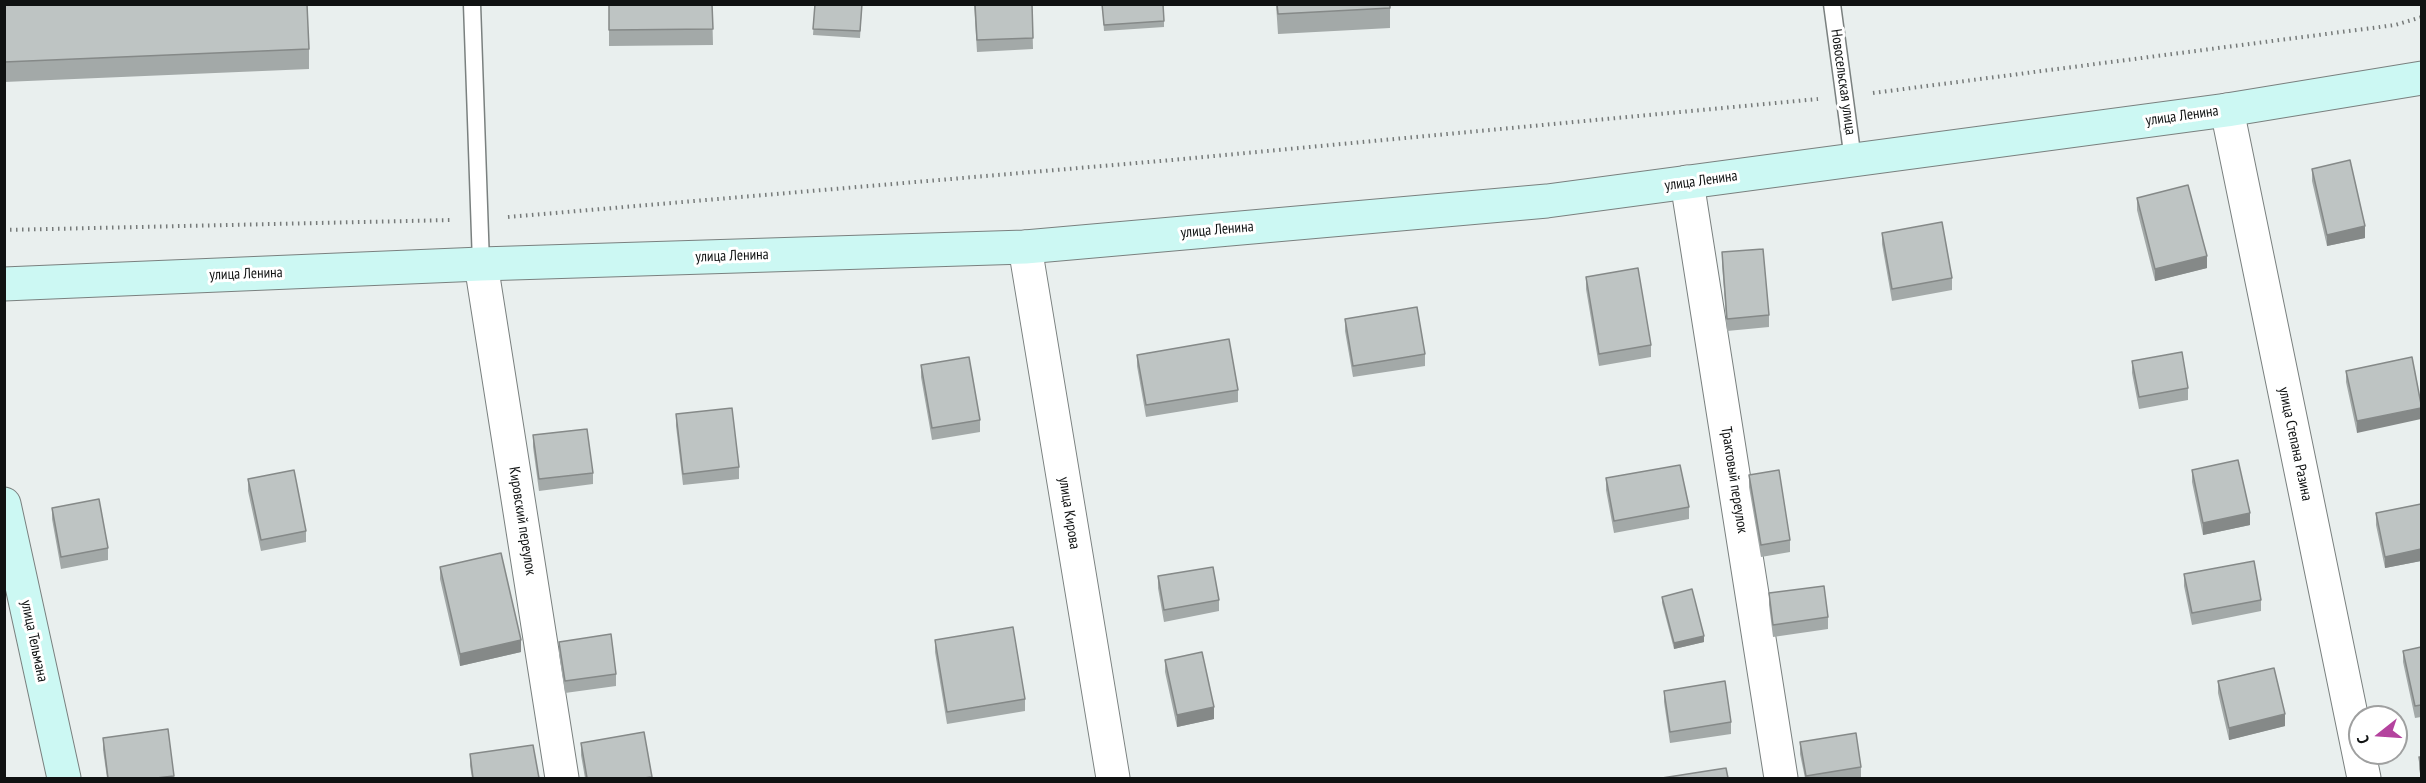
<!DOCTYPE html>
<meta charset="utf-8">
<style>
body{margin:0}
#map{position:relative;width:2426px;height:783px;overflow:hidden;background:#e9efee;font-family:"PT Sans Narrow",sans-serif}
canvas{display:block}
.frame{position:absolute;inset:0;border:6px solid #101212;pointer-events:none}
.north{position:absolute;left:2348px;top:705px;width:60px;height:60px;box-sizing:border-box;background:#fff;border:2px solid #9fa0a0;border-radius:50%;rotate:253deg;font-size:16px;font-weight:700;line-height:24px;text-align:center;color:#101212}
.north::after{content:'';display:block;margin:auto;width:21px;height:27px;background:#b4439e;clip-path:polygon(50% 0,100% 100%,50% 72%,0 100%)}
</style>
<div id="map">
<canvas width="2426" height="783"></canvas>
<div class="frame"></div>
<div class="north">С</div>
</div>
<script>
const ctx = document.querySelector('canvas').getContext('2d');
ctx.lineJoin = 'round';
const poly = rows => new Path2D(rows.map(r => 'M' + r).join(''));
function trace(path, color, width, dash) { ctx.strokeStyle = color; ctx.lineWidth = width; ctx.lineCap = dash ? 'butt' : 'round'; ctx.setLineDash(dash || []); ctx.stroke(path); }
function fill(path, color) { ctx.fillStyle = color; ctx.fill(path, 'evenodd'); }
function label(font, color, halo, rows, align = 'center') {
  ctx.font = font + ' "PT Sans Narrow",sans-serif'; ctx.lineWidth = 6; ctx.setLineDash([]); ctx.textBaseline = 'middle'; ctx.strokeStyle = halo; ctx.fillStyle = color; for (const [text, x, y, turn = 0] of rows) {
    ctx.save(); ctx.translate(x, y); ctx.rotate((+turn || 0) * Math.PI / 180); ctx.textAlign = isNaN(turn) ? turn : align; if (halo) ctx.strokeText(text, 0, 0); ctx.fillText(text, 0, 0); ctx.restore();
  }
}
const lane = poly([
 [472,4,481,264],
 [1832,4,1853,160]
]);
const street = poly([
 [2227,110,2364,778],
 [1687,182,1781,778],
 [1025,247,1113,778],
 [481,264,562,778]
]);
const secondary = poly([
 [4,284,481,264,1025,247,1547,201,2227,110,2422,78],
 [4,504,64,778]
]);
trace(lane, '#7a807f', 19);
trace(street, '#7a807f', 35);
trace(secondary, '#7a807f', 35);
trace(poly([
 [1873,93,2395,25,2422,17],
 [508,217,1172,160,1818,99],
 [4,230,452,220]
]), '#767a79', 4, [1.5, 4.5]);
trace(lane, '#fff', 16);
trace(street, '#fff', 33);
trace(secondary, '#ccf8f3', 33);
fill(poly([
 [4,4,309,49,309,69,4,82],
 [609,4,712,4,713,45,609,46],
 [815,4,862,4,860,38,813,35],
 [974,4,1032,4,1033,49,977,52],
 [1102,4,1164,21,1164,27,1104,31],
 [1276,4,1390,4,1390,28,1278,34],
 [2312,169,2365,238,2327,246,2312,181],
 [2137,198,2207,268,2155,281,2137,210],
 [1882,233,1952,278,1952,290,1892,301,1882,244],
 [1722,252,1769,315,1769,327,1727,331,1722,264],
 [1586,277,1651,345,1651,357,1599,366,1586,289],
 [1345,319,1425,354,1425,366,1353,377,1345,331],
 [1137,355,1238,390,1238,402,1146,417,1137,366],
 [2412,357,2357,433,2346,382,2346,371],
 [2132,361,2188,388,2188,400,2139,409,2132,373],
 [921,365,980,420,980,432,932,440,921,377],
 [676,414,739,467,739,479,683,485,676,426],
 [533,435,593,473,593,484,539,491,533,447],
 [2192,470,2250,525,2203,535,2192,482],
 [1749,475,1790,540,1790,552,1761,557,1749,487],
 [1606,478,1689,507,1689,519,1614,533,1606,490],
 [248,479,306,531,306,542,261,551,248,491],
 [2421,504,2421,561,2385,568,2376,525,2376,513],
 [52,508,108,548,108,560,61,569,52,519],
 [440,567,521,652,460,666,440,579],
 [2184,574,2261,600,2261,611,2192,625,2184,586],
 [1158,576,1219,600,1219,611,1164,622,1158,588],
 [1769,593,1828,617,1828,629,1773,637,1769,605],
 [1662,597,1704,642,1674,649,1662,603],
 [935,640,1025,699,1025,711,947,724,935,652],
 [559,642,616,674,616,686,565,693,559,654],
 [2421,647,2421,717,2415,718,2403,662,2403,651],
 [1165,660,1214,719,1177,727,1165,672],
 [2218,681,2285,726,2229,740,2218,693],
 [1664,691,1731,722,1731,734,1670,743,1664,702],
 [644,732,652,778,585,778,581,755,581,743],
 [103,738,174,776,174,778,107,778,103,750],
 [1800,742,1861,767,1861,778,1805,778,1800,754],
 [470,754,539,778,472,778,470,766],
 [2419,757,2421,757,2421,778,2419,769]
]), '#a3a9a8');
fill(poly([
 [2365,226,2365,238,2327,246,2327,235],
 [2207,256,2207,268,2155,281,2155,269],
 [2421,408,2421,419,2357,433,2357,421],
 [2250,513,2250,525,2203,535,2203,523],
 [2421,549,2421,561,2385,568,2385,557],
 [1704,636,1704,642,1674,649,1674,643],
 [521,640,521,652,460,666,460,654],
 [1214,707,1214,719,1177,727,1177,715],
 [2285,714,2285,726,2229,740,2229,728]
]), '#858988');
const building = poly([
 [4,4,307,4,309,49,4,62,4,4],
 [609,4,712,4,713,29,609,30,609,4],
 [815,4,862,4,860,31,813,29,815,4],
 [975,4,1032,4,1033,38,977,40,975,4],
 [1102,4,1163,4,1164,21,1104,25,1102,4],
 [1277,4,1390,4,1390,8,1278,14,1277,4],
 [2350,160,2365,226,2327,235,2312,169,2350,160],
 [2188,185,2207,256,2155,269,2137,198,2188,185],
 [1942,222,1952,278,1892,289,1882,233,1942,222],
 [1763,249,1769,315,1727,319,1722,252,1763,249],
 [1638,268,1651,345,1599,354,1586,277,1638,268],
 [1417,307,1425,354,1353,366,1345,319,1417,307],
 [1229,339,1238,390,1146,405,1137,355,1229,339],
 [2182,352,2188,388,2139,397,2132,361,2182,352],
 [969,357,980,420,932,428,921,365,969,357],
 [2412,357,2421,404,2421,408,2357,421,2346,371,2412,357],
 [732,408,739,467,683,474,676,414,732,408],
 [587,429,593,473,539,479,533,435,587,429],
 [2238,460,2250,513,2203,523,2192,470,2238,460],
 [1680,465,1689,507,1614,521,1606,478,1680,465],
 [294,470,306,531,261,540,248,479,294,470],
 [1779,470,1790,540,1761,545,1749,475,1779,470],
 [99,499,108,548,61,557,52,508,99,499],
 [2421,504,2421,549,2385,557,2376,513,2421,504],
 [501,553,521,640,460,654,440,567,501,553],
 [2254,561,2261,600,2192,613,2184,574,2254,561],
 [1213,567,1219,600,1164,610,1158,576,1213,567],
 [1824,586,1828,617,1773,625,1769,593,1824,586],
 [1692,589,1704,636,1674,643,1662,597,1692,589],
 [1013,627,1025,699,947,712,935,640,1013,627],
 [611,634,616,674,565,681,559,642,611,634],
 [2421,647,2421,705,2415,706,2403,651,2421,647],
 [1202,652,1214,707,1177,715,1165,660,1202,652],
 [2274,668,2285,714,2229,728,2218,681,2274,668],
 [1725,681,1731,722,1670,732,1664,691,1725,681],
 [168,729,174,776,156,778,108,778,103,738,168,729],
 [644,732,652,777,644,778,587,778,581,743,644,732],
 [1856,733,1861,767,1806,776,1800,742,1856,733],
 [533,745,539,778,473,778,470,754,533,745],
 [2419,757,2421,757,2421,770,2419,757],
 [1726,768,1728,778,1662,778,1726,768]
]);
fill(building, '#bec4c3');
trace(building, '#858988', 1.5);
label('15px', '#101212', '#fff', [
 ["Новосельская улица",1843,82,82],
 ["улица Ленина",2182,116,-8],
 ["улица Ленина",1701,181,-8],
 ["улица Ленина",1217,230,-5],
 ["улица Ленина",732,256,-2],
 ["улица Ленина",246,274,-2],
 ["улица Степана Разина",2295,444,78],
 ["Трактовый переулок",1734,480,81],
 ["улица Кирова",1069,513,81],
 ["Кировский переулок",522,521,81],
 ["улица Тельмана",34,641,78]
]);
</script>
